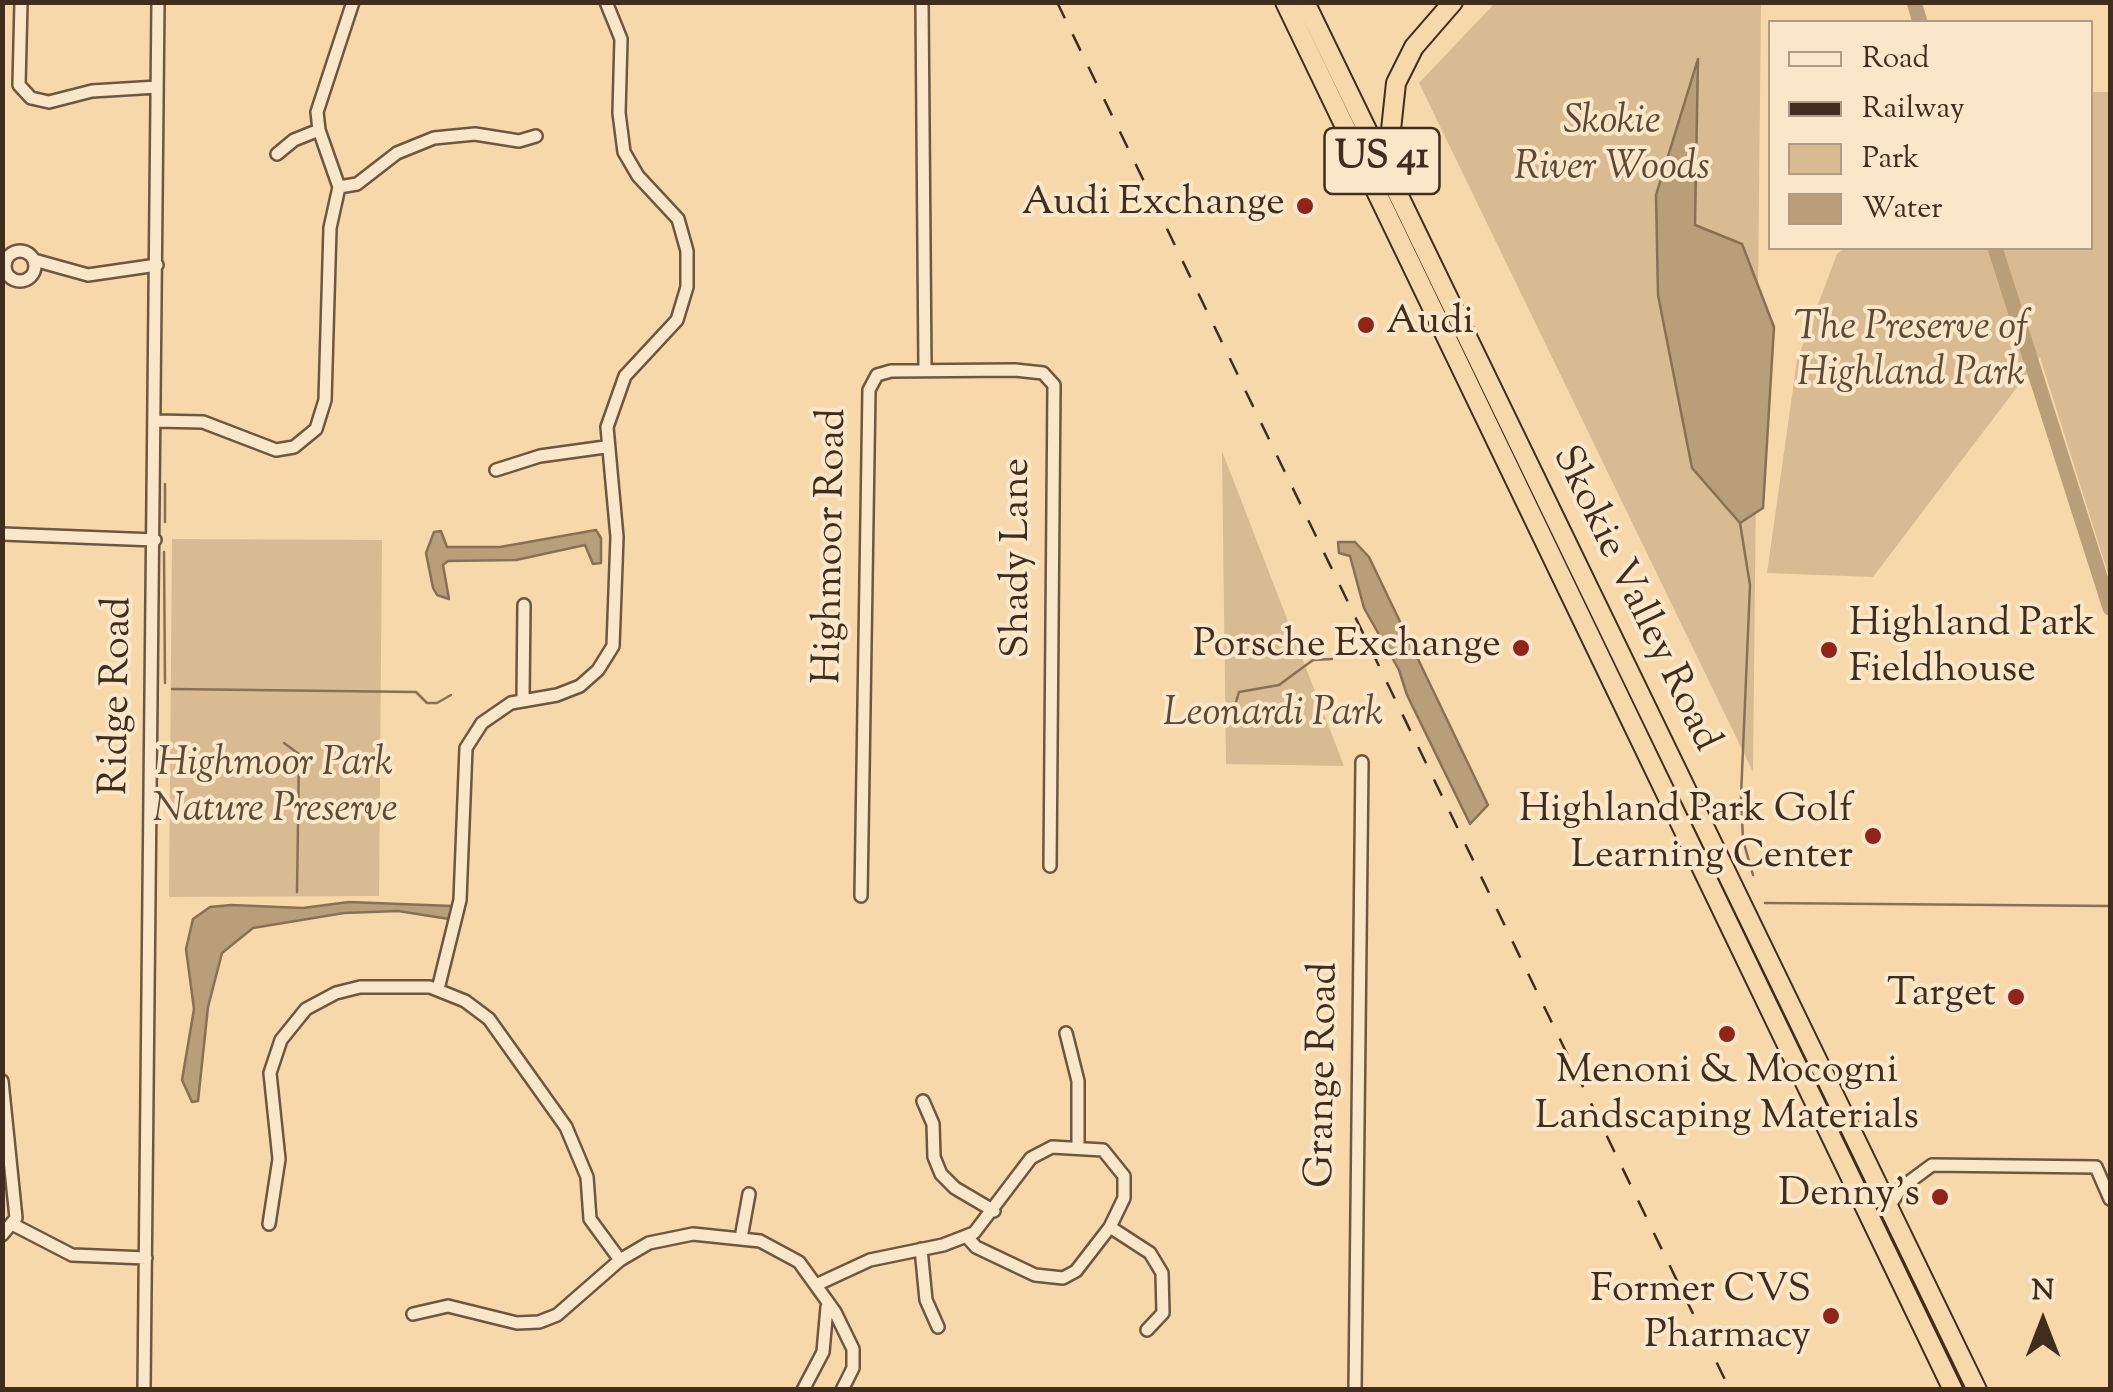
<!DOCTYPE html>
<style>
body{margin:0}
#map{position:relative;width:2113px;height:1392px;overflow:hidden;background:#f7d8aa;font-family:"Sorts Mill Goudy",serif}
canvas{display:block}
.frame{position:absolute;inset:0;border:5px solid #412c1e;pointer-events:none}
.legend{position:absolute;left:1768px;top:20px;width:325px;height:230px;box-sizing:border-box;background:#fae6c8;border:2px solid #b09c84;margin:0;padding:12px 18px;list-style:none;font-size:30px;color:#412c1e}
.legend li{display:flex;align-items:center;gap:20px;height:50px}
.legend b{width:50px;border:2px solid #b09c84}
.north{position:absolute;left:1993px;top:1272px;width:100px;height:100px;-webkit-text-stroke:8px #fae6c8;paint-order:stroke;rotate:0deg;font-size:28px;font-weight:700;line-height:40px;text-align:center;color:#412c1e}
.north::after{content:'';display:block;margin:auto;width:35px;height:45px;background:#412c1e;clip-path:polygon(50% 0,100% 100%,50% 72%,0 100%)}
</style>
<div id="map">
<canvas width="2113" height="1392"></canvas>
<div class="frame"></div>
<ul class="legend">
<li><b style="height:12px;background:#fae6c8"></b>Road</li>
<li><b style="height:12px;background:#412c1e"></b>Railway</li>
<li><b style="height:28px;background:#d8bb92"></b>Park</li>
<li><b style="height:28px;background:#b99e7a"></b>Water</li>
</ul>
<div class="north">N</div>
</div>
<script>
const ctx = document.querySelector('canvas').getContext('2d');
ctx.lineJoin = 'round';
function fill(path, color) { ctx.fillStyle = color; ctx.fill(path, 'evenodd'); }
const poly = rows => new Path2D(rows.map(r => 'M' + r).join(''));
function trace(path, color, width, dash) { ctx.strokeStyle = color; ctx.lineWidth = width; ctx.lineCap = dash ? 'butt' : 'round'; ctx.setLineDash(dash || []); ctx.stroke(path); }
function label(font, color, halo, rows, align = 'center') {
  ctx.font = font + ' "Sorts Mill Goudy",serif'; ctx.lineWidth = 8; ctx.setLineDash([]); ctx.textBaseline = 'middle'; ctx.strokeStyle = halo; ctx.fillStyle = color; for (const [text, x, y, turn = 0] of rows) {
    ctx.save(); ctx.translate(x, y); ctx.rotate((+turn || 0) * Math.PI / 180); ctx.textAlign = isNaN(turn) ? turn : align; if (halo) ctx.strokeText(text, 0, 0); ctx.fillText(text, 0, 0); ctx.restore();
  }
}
fill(poly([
 [1495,3,1761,3,1753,772,1419,83],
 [2091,92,2110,92,2110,580,2040,357,1873,577,1767,573,1797,360,1837,254,1844,248,2090,248],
 [1222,451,1344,766,1226,764],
 [172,539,382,540,379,896,169,897]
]), '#d8bb92');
const water = poly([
 [1698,59,1695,225,1742,244,1774,327,1763,508,1740,523,1692,468,1658,295,1656,195,1698,59],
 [596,530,601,538,601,563,593,564,585,545,516,560,448,561,443,565,449,599,437,595,433,588,426,553,434,532,441,531,447,547,500,547,596,530],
 [1355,542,1369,557,1488,805,1470,824,1407,695,1399,670,1364,608,1350,556,1339,553,1338,542,1355,542],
 [349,902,452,906,449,919,398,911,344,913,253,928,222,953,208,1007,198,1101,192,1102,182,1080,194,1009,186,949,193,919,210,907,231,905,303,908,349,902]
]);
fill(water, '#b99e7a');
trace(water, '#897055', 2.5);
trace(poly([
 [165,522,165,484],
 [1740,523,1750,585,1741,796,1743,840,1753,875],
 [164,552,165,683],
 [172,689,416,692,427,703,437,703,451,695],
 [1226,714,1233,712,1239,692,1279,685,1313,660,1332,659],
 [284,743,299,754,297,892],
 [1765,903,2110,906]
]), '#897055', 2.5);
trace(poly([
 [1914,2,1920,22],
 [1995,248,2110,608]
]), '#b99e7a', 15);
const minor = poly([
 [21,2,19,85,31,98,49,102,92,91,157,87],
 [922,2,925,370],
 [277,154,294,140,319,130],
 [339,187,357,184,397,153,434,138,475,134,519,141,536,136],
 '5 266a15 15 0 1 1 30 0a15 15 0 1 1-30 0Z',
 [34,260,88,275,157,265],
 [156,421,203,422,276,450,294,447,316,429,325,400,330,228,339,187,319,130,317,112,353,2],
 [496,470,540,456,605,447],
 [2,534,155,540],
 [523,698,524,605],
 [861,896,869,390,877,375,891,371,1015,370,1043,373,1054,385,1050,866],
 [438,989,460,900,466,748,482,723,511,703,557,695,580,686,598,670,613,646,617,537,607,427,625,376,677,320,687,287,687,251,678,219,638,176,624,152,619,113,621,39,606,2],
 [1066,1033,1078,1081,1078,1145],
 [2,1081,16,1218,2,1235],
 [923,1101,933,1124,934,1157,941,1174,955,1188,994,1211],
 [1889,1207,1901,1188,1932,1165,2096,1167,2110,1199],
 [12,1224,72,1255,146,1258],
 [269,1224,279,1159,270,1073,281,1040,306,1009,336,993,360,987,430,987,465,1001,489,1019,566,1127,587,1177,590,1219,620,1260],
 [1110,1227,1150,1253,1162,1273,1163,1313,1147,1330],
 [741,1238,749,1194],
 [921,1249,926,1300,938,1327],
 [816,1285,870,1260,943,1245,974,1233,1031,1158,1052,1147,1103,1150,1124,1176,1124,1198,1110,1227,1076,1271,1063,1278,1035,1275,976,1247,967,1237],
 [413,1314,448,1306,517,1323,539,1322,557,1315,620,1260,649,1243,693,1234,760,1241,799,1262,835,1312,853,1349,853,1368,842,1390],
 [144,1390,158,2],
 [803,1390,823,1352,827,1307],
 [1355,1390,1362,762]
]);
const highway = poly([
 [1285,2,1953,1390],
 [1305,2,1977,1390],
 [1405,185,1390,139,1396,83,1414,47,1453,2]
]);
trace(minor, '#6e5741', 16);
trace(highway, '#412c1e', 22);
trace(minor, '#fae6c8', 11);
trace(highway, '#f7d8aa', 18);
trace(poly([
 [1057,2,1730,1390]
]), '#412c1e', 2.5, [18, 18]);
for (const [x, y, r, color] of [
 [1305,206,10,"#8f2418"],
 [1366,325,10,"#8f2418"],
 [1521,648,10,"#8f2418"],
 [1829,650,10,"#8f2418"],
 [1873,836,10,"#8f2418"],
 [2016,997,10,"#8f2418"],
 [1727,1034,10,"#8f2418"],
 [1940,1197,10,"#8f2418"],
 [1831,1316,10,"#8f2418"]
]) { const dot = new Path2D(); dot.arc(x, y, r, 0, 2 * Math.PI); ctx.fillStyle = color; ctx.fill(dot); trace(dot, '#fae6c8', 4); }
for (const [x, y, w] of [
 [1382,161,115]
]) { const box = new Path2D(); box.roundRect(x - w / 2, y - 33, w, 66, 8); ctx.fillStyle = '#fae6c8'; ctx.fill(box); trace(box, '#412c1e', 2.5); }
label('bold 38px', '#412c1e', null, [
 ["US 41",1382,161]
]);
label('italic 40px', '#5f4935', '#fae6c8', [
 ["Skokie",1612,125],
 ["River Woods",1612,171],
 ["The Preserve of",1911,331],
 ["Highland Park",1911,377],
 ["Leonardi Park",1273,717],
 ["Highmoor Park",275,767],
 ["Nature Preserve",275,813]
]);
label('40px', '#412c1e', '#fae6c8', [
 ["Audi Exchange",1285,206],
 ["Audi",1386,325,"left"],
 ["Highland Park",1849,627,"left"],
 ["Fieldhouse",1849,673,"left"],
 ["Porsche Exchange",1501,648],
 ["Highland Park Golf",1853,813],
 ["Learning Center",1853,859],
 ["Target",1996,997],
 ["Menoni & Mocogni",1727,1074,"center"],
 ["Landscaping Materials",1727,1120,"center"],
 ["Denny's",1920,1197],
 ["Former CVS",1811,1293],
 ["Pharmacy",1811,1339]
], 'right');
label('40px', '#412c1e', '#fae6c8', [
 ["Highmoor Road",834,546,-89],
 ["Shady Lane",1020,558,-90],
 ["Skokie Valley Road",1633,600,64],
 ["Ridge Road",120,696,-89],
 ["Grange Road",1326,1075,-89]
]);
</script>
